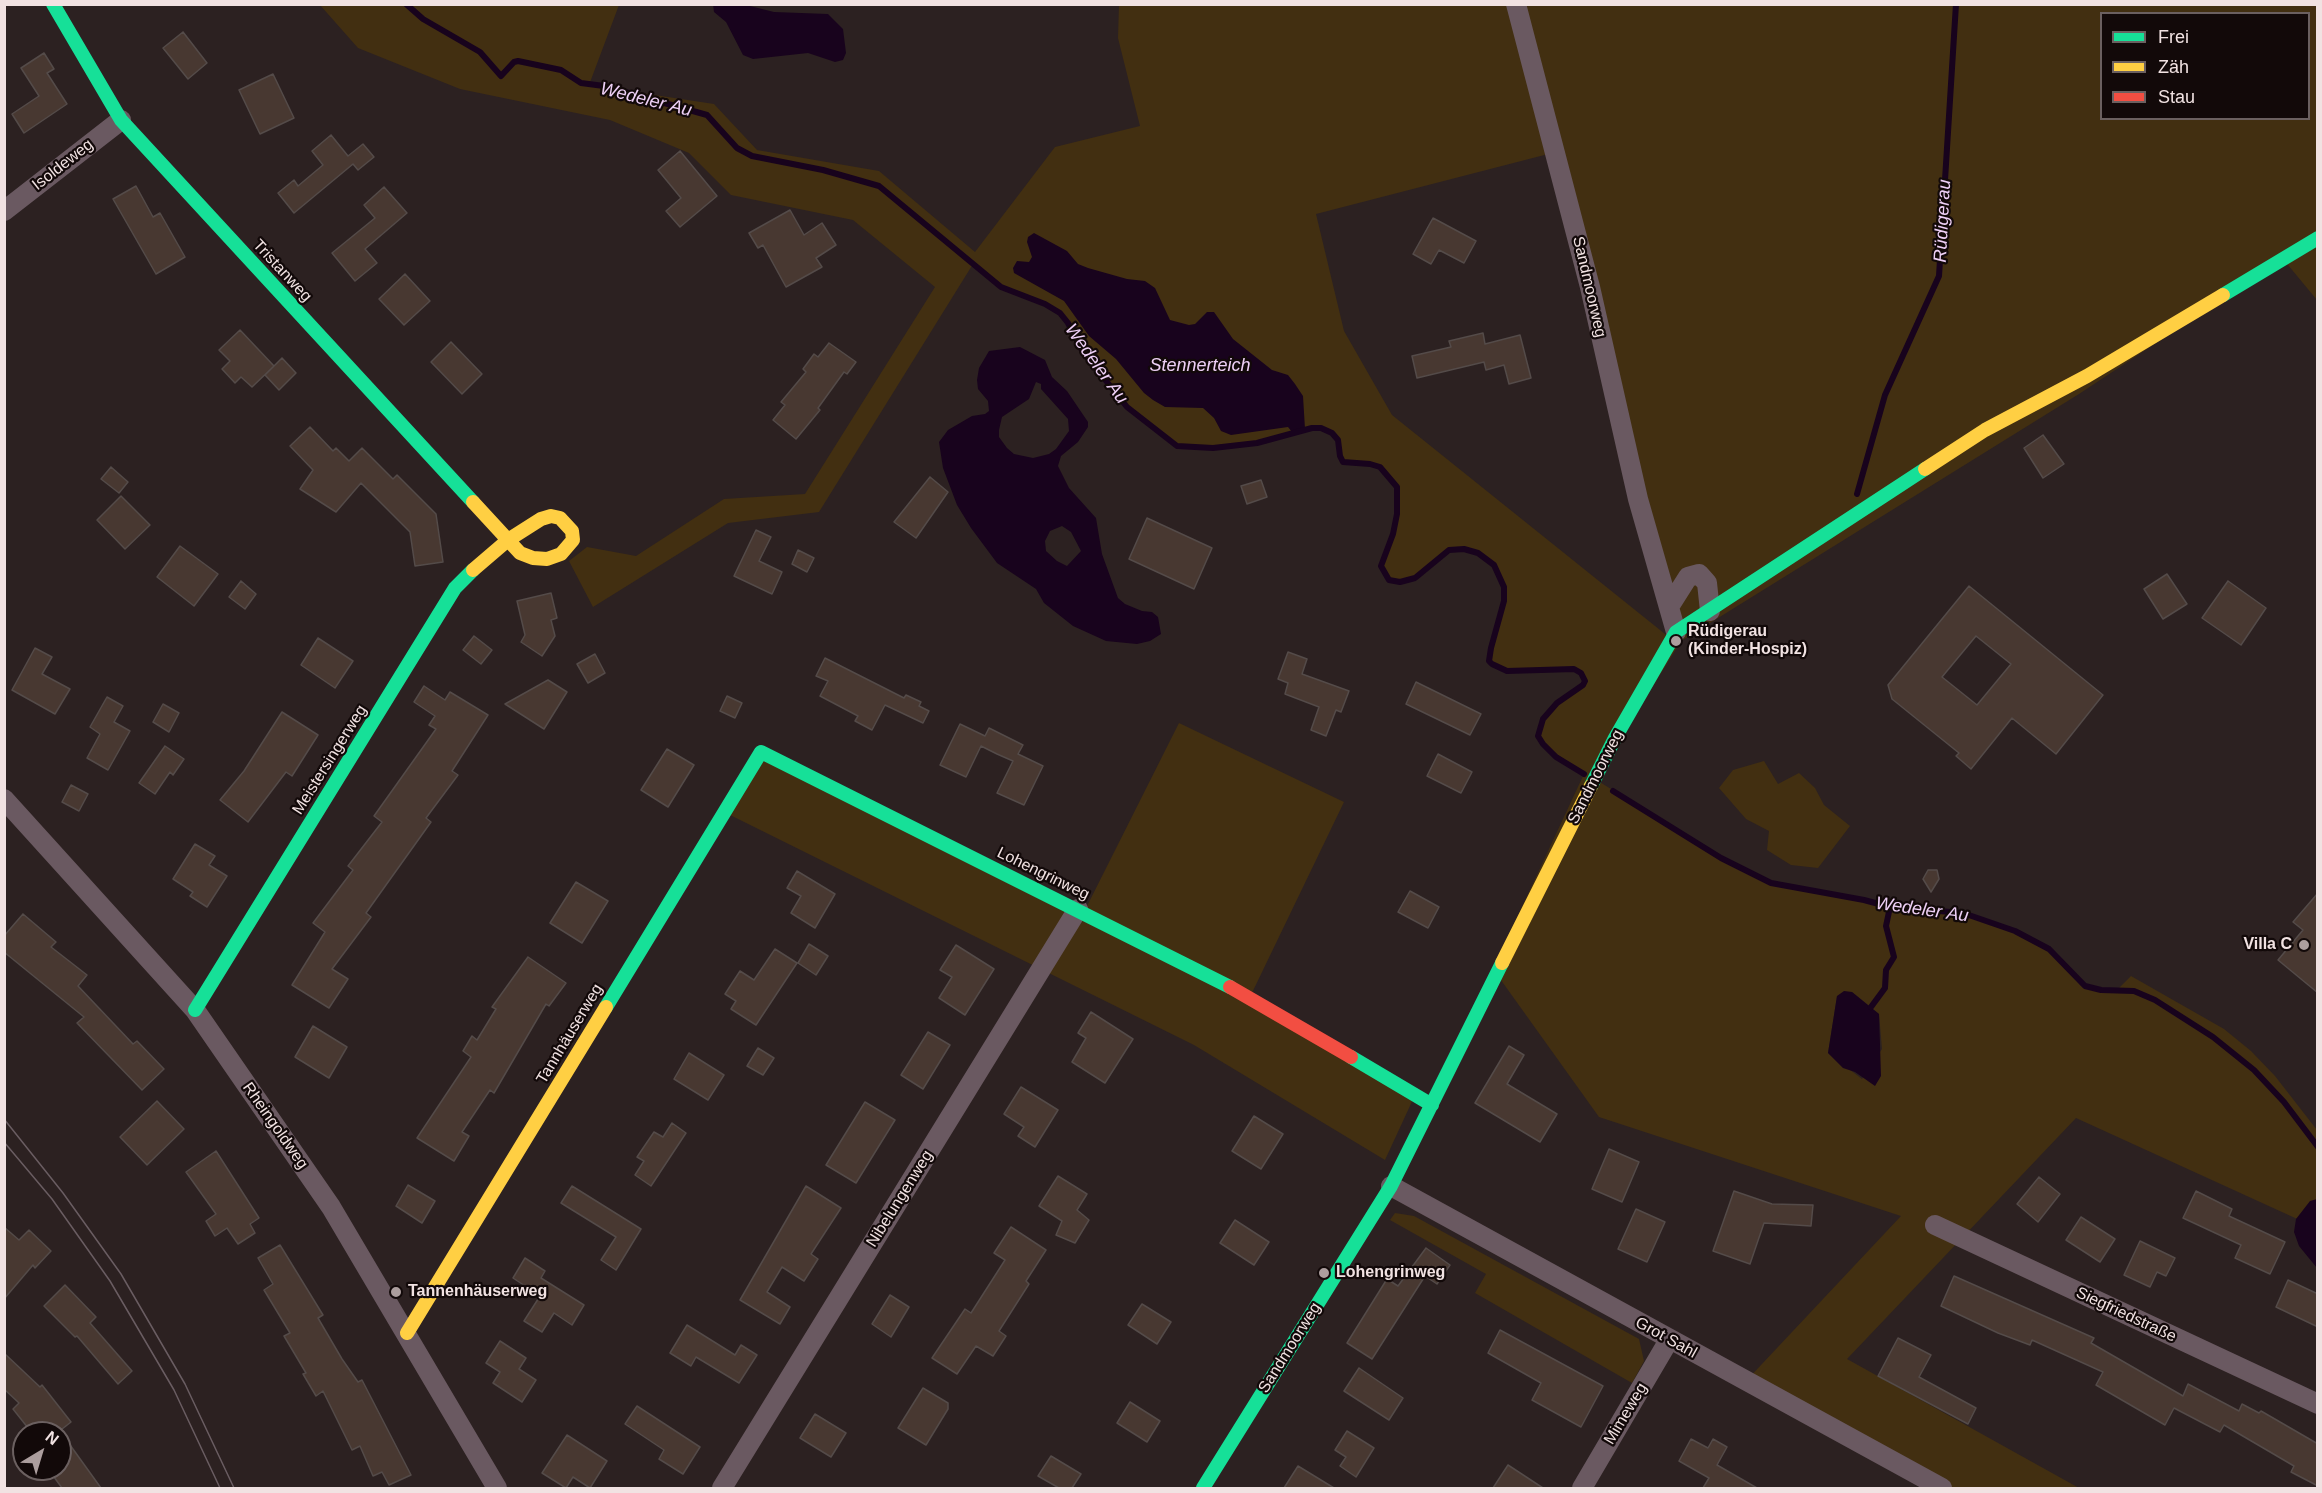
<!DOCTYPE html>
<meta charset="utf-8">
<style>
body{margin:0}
#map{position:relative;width:2322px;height:1493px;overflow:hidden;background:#2c2121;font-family:Arial,sans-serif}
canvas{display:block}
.frame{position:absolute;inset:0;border:6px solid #f1e2e2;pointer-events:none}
.legend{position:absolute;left:2100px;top:12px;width:210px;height:108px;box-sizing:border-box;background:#120909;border:2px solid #6b6060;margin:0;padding:8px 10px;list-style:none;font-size:18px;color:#f1e2e2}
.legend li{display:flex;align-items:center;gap:12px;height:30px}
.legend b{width:30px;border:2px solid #6b6060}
.north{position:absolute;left:12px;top:1421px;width:60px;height:60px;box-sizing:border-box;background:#120909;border:2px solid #6b6060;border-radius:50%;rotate:38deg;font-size:16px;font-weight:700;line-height:24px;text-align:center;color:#f1e2e2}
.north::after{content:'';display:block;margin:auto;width:21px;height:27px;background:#ac9e9e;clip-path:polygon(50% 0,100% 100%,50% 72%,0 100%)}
</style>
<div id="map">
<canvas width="2322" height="1493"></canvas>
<div class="frame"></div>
<ul class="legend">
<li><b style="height:8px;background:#16e098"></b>Frei</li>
<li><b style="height:8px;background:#ffcf43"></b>Zäh</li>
<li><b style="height:8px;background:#f24e42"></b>Stau</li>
</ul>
<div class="north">N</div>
</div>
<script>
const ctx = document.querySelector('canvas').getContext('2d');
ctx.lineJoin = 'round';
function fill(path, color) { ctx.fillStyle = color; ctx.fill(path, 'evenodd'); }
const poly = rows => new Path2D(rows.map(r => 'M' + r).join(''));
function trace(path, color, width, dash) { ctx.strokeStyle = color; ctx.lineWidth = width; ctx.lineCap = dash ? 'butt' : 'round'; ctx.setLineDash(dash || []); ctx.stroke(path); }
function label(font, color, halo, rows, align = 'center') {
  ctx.font = font + ' Arial,sans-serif'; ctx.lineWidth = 4.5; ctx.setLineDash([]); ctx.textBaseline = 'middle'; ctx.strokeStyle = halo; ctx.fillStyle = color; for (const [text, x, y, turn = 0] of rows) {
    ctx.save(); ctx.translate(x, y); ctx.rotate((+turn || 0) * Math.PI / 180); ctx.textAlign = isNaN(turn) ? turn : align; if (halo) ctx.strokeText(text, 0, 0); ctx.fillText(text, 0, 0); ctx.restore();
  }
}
fill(poly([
 [320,5,619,5,589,85,714,104,757,150,879,171,975,252,1055,147,1140,126,1118,38,1119,5,2317,5,2317,300,2283,259,2079,394,1681,641,1595,779,1721,858,1771,883,1864,900,1886,907,1963,913,2015,931,2049,949,2085,986,2101,990,2117,990,2131,976,2224,1029,2251,1051,2275,1076,2317,1130,2317,1228,2076,1118,1847,1359,2079,1488,1943,1488,1746,1381,1901,1216,1599,1117,1493,969,1584,774,1543,744,1538,736,1540,727,1557,703,1579,688,1585,681,1581,673,1574,669,1507,671,1492,664,1489,661,1491,648,1504,601,1504,587,1498,571,1488,559,1468,549,1449,550,1415,578,1393,582,1385,575,1381,566,1393,534,1398,494,1393,480,1380,467,1370,464,1343,462,1340,456,1338,440,1332,433,1320,428,1302,429,1257,443,1213,448,1177,446,1127,407,1083,353,1068,323,1060,313,1045,304,1006,291,973,264,819,512,728,523,593,607,569,561,587,547,636,556,724,499,805,494,935,287,853,220,731,195,689,153,610,120,460,89,358,48],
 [2102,14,2308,14,2308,118,2102,118],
 [1556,152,1670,638,1392,415,1344,331,1316,214],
 [1852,992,1879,1014,1882,1049,1862,1079,1828,1053,1837,996],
 [1179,723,1344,802,1250,997,1415,1095,1385,1160,1194,1045,724,812,761,752,1084,912],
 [1764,761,1778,784,1799,773,1815,788,1824,805,1850,826,1818,868,1791,865,1767,850,1769,831,1746,819,1719,788,1733,770],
 [1395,1213,1414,1216,1639,1339,1644,1361,1632,1383,1475,1293,1486,1274,1390,1220]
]), '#422f11');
fill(poly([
 [713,4,746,5,774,12,828,14,843,29,846,53,843,60,835,62,808,53,753,59,743,55,726,22,714,12],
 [1034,233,1067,251,1078,264,1088,268,1127,279,1145,281,1155,288,1170,320,1189,325,1195,324,1207,312,1214,312,1233,339,1272,370,1288,375,1295,384,1303,396,1305,429,1292,432,1288,427,1231,435,1221,431,1214,418,1203,408,1165,407,1153,400,1144,393,1116,359,1089,336,1064,301,1014,273,1013,268,1017,261,1029,262,1032,257,1027,242,1028,237],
 [1020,347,1045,360,1052,377,1067,391,1088,422,1088,427,1078,442,1061,456,1058,466,1069,488,1096,518,1102,554,1118,598,1125,604,1142,611,1152,612,1158,617,1161,634,1150,641,1137,644,1106,641,1073,626,1044,603,1036,589,997,563,971,528,957,505,943,468,939,442,948,430,972,416,985,414,989,411,988,401,978,389,977,380,979,368,989,351],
 [1036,382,1041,384,1041,389,1068,419,1069,431,1056,449,1049,454,1033,458,1014,454,1007,448,999,437,999,430,1002,417,1029,399],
 [1062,526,1071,532,1081,551,1067,566,1057,561,1046,551,1045,541,1050,531],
 [1844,991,1852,992,1879,1014,1881,1076,1875,1086,1855,1072,1843,1068,1828,1053,1837,996],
 [2317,1199,2318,1199,2317,1268,2299,1246,2294,1232,2296,1219,2310,1201]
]), '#18031d');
trace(poly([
 [406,4,423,19,480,52,501,76,514,62,518,61,561,70,581,83,604,86,707,115,737,148,752,156,823,170,879,186,1001,287,1045,304,1060,313,1068,323,1083,352,1127,407,1177,446,1213,448,1257,443,1312,428,1321,428,1332,433,1338,440,1340,456,1343,462,1370,464,1380,467,1397,487,1397,514,1393,534,1381,566,1389,580,1400,582,1415,578,1449,550,1464,549,1478,553,1494,565,1504,587,1504,601,1491,648,1489,661,1492,664,1507,671,1574,669,1581,673,1585,681,1583,685,1557,703,1543,719,1538,736,1543,744,1556,757,1584,774],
 [1857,494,1885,395,1939,276,1956,4],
 [1613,791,1721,858,1771,883,1864,900,1890,907,1963,913,2015,931,2049,949,2085,986,2101,990,2134,991,2155,1000,2213,1037,2254,1070,2284,1102,2318,1147],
 [1871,1007,1885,988,1886,970,1894,957,1886,926,1890,907]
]), '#18031d', 6);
const building = poly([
 [183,32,207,63,188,79,163,48,183,32],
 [44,53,54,69,47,73,67,104,24,133,12,114,39,96,21,68,44,53],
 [273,74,294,118,260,134,239,90,273,74],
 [331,135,348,156,363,144,374,157,358,170,353,164,294,213,278,193,294,180,298,186,323,165,312,151,331,135],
 [680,151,717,196,680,227,666,211,681,198,658,170,680,151],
 [136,186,153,217,160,213,185,257,156,274,113,199,136,186],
 [384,187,407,213,365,249,377,263,355,281,332,253,375,218,364,205,384,187],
 [790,210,804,235,822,223,836,245,816,258,822,267,786,287,763,245,758,248,749,233,790,210],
 [1433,218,1476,241,1464,263,1439,250,1431,264,1413,254,1433,218],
 [405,274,430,301,404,325,379,299,405,274],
 [240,330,274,366,252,387,241,377,235,383,222,369,230,361,219,350,240,330],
 [1483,333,1485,344,1520,335,1531,378,1509,384,1504,365,1486,370,1484,362,1417,378,1412,356,1451,347,1449,341,1483,333],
 [451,342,482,374,462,394,431,362,451,342],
 [829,343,856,362,847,374,844,372,818,408,820,410,796,439,773,420,785,405,781,402,806,372,803,369,814,354,818,357,829,343],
 [282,358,296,373,279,390,265,375,282,358],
 [310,427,333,451,336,448,349,461,362,448,393,479,397,475,436,514,443,562,415,566,410,532,361,483,336,512,300,489,313,470,290,446,310,427],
 [2043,435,2064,464,2043,478,2024,448,2043,435],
 [111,467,128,482,119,493,101,479,111,467],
 [930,477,948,492,916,538,894,522,930,477],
 [1261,480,1267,497,1247,504,1241,486,1261,480],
 [121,496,150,525,125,549,97,520,121,496],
 [1147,518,1212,548,1194,589,1129,559,1147,518],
 [756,530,771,537,759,561,782,572,772,594,734,576,756,530],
 [180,546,218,574,194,606,157,577,180,546],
 [798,550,814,558,807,572,792,564,798,550],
 [2167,574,2187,604,2163,619,2144,589,2167,574],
 [241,581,256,594,245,609,229,597,241,581],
 [2228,581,2266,608,2241,645,2202,618,2228,581],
 [1969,586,2103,695,2056,754,2012,718,1971,769,1956,756,1959,753,1892,699,1888,685,1969,586],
 [1976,636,2011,664,1977,705,1942,677,1976,636],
 [551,593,557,618,551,620,555,636,542,656,521,642,525,635,517,601,551,593],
 [474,636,492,650,481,664,463,650,474,636],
 [318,638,353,661,335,688,301,665,318,638],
 [35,648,52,657,42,674,70,689,55,714,12,690,35,648],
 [1288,652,1307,659,1302,674,1349,691,1341,712,1336,710,1326,736,1311,730,1319,707,1285,694,1288,683,1278,679,1288,652],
 [595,654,605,673,588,683,577,664,595,654],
 [825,658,904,698,906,695,921,702,919,706,929,711,923,723,885,705,872,730,855,721,858,716,820,696,828,681,816,676,825,658],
 [548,680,567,692,544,729,505,704,548,680],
 [1416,682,1481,714,1470,735,1406,704,1416,682],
 [424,686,445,700,450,692,488,715,452,771,458,775,426,818,431,822,366,913,371,917,332,969,348,979,329,1008,292,985,325,932,313,923,353,870,348,866,382,822,374,816,436,729,429,725,435,716,414,702,424,686],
 [727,696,742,703,735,718,720,711,727,696],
 [107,697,123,706,114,722,130,731,108,770,87,758,100,734,90,727,107,697],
 [163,704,179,713,169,732,153,722,163,704],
 [282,712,318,735,292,776,286,772,248,822,220,800,244,771,282,712],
 [960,724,985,736,989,728,1023,745,1018,754,1043,766,1024,805,997,793,1013,761,997,754,981,746,966,777,940,765,960,724],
 [165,746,184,759,173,775,170,772,155,794,139,783,165,746],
 [667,749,694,765,668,807,641,790,667,749],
 [1438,754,1472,772,1461,793,1427,776,1438,754],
 [71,785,88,794,79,811,62,802,71,785],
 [195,844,215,856,209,865,227,876,207,907,190,896,193,892,173,879,195,844],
 [1928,870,1937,870,1939,879,1931,892,1923,879,1928,870],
 [797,871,835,894,815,928,791,913,801,896,787,888,797,871],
 [576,882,608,901,582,943,550,923,576,882],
 [1410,891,1439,907,1428,928,1398,912,1410,891],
 [2318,893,2318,993,2278,960,2303,930,2293,922,2318,893],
 [23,914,56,942,51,947,87,975,78,986,133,1044,137,1041,164,1069,142,1090,77,1023,84,1017,4,952,4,936,23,914],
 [809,944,828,956,816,975,798,963,809,944],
 [956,945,994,969,965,1015,939,998,952,977,940,970,956,945],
 [775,949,797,963,756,1025,731,1009,736,1001,725,994,740,971,754,980,775,949],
 [528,957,566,983,549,1006,546,1004,494,1093,490,1090,462,1132,469,1136,454,1161,417,1138,471,1057,463,1051,472,1036,477,1040,496,1009,492,1007,528,957],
 [1091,1012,1133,1039,1105,1083,1072,1062,1086,1038,1078,1033,1091,1012],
 [313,1026,347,1047,329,1078,295,1057,313,1026],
 [928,1032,950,1045,923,1089,901,1075,928,1032],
 [1509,1046,1524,1055,1507,1084,1557,1114,1540,1142,1475,1103,1509,1046],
 [758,1048,774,1058,763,1075,747,1066,758,1048],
 [689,1053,724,1075,708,1100,674,1079,689,1053],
 [1021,1087,1058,1110,1035,1147,1018,1136,1024,1127,1004,1114,1021,1087],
 [157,1101,184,1129,147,1165,120,1137,157,1101],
 [865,1102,895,1120,856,1183,826,1165,865,1102],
 [1254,1116,1283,1134,1261,1169,1232,1151,1254,1116],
 [672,1123,686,1133,651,1186,635,1175,644,1161,637,1157,654,1132,663,1137,672,1123],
 [1609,1149,1639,1162,1622,1202,1592,1189,1609,1149],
 [216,1151,259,1218,250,1224,255,1233,238,1244,227,1228,215,1236,206,1221,216,1214,186,1172,216,1151],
 [1058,1176,1087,1194,1077,1210,1089,1220,1075,1243,1056,1235,1062,1221,1039,1206,1058,1176],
 [2039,1177,2060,1194,2038,1222,2017,1204,2039,1177],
 [408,1185,435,1201,422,1223,396,1206,408,1185],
 [572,1186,641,1229,616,1270,601,1260,616,1237,561,1203,572,1186],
 [806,1186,841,1208,811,1254,818,1259,804,1281,782,1267,767,1292,790,1307,780,1324,740,1300,806,1186],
 [1734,1191,1772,1204,1813,1205,1811,1226,1764,1223,1750,1264,1713,1251,1734,1191],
 [2196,1191,2232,1209,2229,1216,2285,1242,2270,1274,2235,1258,2241,1245,2183,1218,2196,1191],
 [1636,1209,1665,1222,1647,1262,1618,1249,1636,1209],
 [2081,1217,2115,1239,2100,1262,2066,1240,2081,1217],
 [1235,1220,1269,1242,1254,1265,1220,1243,1235,1220],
 [4,1227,19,1240,29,1230,51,1251,35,1268,33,1265,4,1299,4,1227],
 [1011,1227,1046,1250,1026,1281,1029,1284,999,1331,1006,1336,993,1356,976,1346,957,1374,932,1358,965,1309,971,1313,1005,1260,994,1253,1011,1227],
 [2140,1241,2175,1258,2166,1276,2157,1272,2150,1287,2124,1275,2140,1241],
 [280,1245,323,1315,318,1318,342,1359,358,1382,362,1380,411,1475,389,1485,382,1472,373,1476,360,1446,352,1450,323,1391,316,1396,303,1374,306,1373,284,1336,290,1333,264,1290,273,1284,258,1258,280,1245],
 [1426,1248,1450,1265,1437,1284,1425,1276,1372,1359,1347,1343,1387,1279,1398,1286,1426,1248],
 [525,1258,545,1271,541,1278,584,1305,572,1325,554,1313,542,1332,524,1321,540,1296,513,1278,525,1258],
 [1954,1276,2094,1338,2091,1343,2183,1396,2188,1384,2239,1411,2242,1404,2259,1413,2261,1411,2318,1444,2318,1486,2291,1472,2294,1466,2224,1425,2220,1432,2174,1408,2165,1425,2096,1385,2103,1372,2032,1340,2030,1345,1998,1333,1941,1306,1954,1276],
 [2288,1280,2318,1294,2318,1327,2276,1307,2288,1280],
 [65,1285,96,1317,90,1323,132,1371,118,1384,77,1336,75,1337,44,1306,65,1285],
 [890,1295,909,1307,891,1337,872,1324,890,1295],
 [1142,1304,1171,1322,1157,1344,1128,1325,1142,1304],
 [687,1325,735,1355,741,1345,757,1355,739,1383,696,1357,691,1366,670,1353,687,1325],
 [1500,1330,1603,1386,1581,1427,1532,1400,1541,1383,1488,1353,1500,1330],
 [1898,1338,1931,1355,1919,1377,1976,1408,1968,1424,1878,1376,1898,1338],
 [500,1341,526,1358,519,1369,536,1380,522,1402,493,1383,500,1372,486,1363,500,1341],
 [4,1353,40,1387,42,1385,71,1422,57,1433,32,1433,13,1409,19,1403,4,1389,4,1353],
 [1359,1368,1403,1398,1389,1420,1344,1391,1359,1368],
 [923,1388,948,1403,948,1409,926,1445,898,1428,923,1388],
 [1130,1402,1160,1421,1147,1442,1117,1423,1130,1402],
 [637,1406,700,1447,683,1474,659,1459,664,1450,625,1424,637,1406],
 [815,1414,846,1433,831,1457,800,1438,815,1414],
 [60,1431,101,1488,62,1488,54,1477,60,1473,60,1431],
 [1347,1431,1374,1448,1356,1477,1340,1466,1346,1457,1335,1450,1347,1431],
 [567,1435,607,1461,590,1488,573,1477,566,1488,542,1473,567,1435],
 [1691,1439,1708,1448,1713,1439,1727,1447,1717,1465,1757,1488,1703,1488,1709,1478,1679,1461,1691,1439],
 [1051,1456,1081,1474,1072,1488,1059,1488,1038,1476,1051,1456],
 [1508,1465,1543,1488,1493,1488,1508,1465],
 [1298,1466,1334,1488,1284,1488,1298,1466]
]);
fill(building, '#483831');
trace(building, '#544b49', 1.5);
trace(poly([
 [1516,4,1590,287,1638,499,1676,632],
 [4,211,121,120],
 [1669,607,1688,577,1699,574,1707,583,1710,611],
 [4,799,195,1010,331,1207,497,1488],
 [1391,1186,1942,1488],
 [1935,1225,2318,1404],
 [722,1488,1078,909],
 [1582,1488,1669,1340]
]), '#6a5961', 20);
trace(poly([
 [53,4,121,120,473,502],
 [2223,295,2318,238],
 [1591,786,1615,738,1676,632,1925,469],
 [606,1007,761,752,1230,987],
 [195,1010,455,588,473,570],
 [1351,1057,1432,1105],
 [1203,1488,1391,1186,1502,963]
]), '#16e098', 14);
trace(poly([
 [1925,469,1985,430,2087,376,2223,295],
 [473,570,508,540,541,519,551,516,560,518,572,531,573,540,561,554,547,559,533,558,520,553,508,540,473,502],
 [1502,963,1591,786],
 [407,1333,606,1007]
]), '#ffcf43', 14);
trace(poly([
 [1230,987,1351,1057]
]), '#f24e42', 14);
trace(poly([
 [4,1119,63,1193,121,1274,185,1384,234,1488],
 [4,1142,52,1199,110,1281,174,1390,220,1488]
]), '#6a5d62', 1.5);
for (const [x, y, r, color] of [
 [1676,641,6,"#ac9e9e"],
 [2304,945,6,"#ac9e9e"],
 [1324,1273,6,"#ac9e9e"],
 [396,1292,6,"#ac9e9e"]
]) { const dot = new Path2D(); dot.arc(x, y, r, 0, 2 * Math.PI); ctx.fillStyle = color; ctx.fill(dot); trace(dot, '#120909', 2); }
label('16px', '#f1e2e2', '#120909', [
 ["Isoldeweg",63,165,-38],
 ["Tristanweg",282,271,47],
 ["Sandmoorweg",1589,287,77],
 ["Meistersingerweg",330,760,-58],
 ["Sandmoorweg",1596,777,-63],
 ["Lohengrinweg",1043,874,26],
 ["Tannhäuserweg",570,1034,-59],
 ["Rheingoldweg",275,1126,55],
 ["Nibelungenweg",900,1199,-58],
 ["Siegfriedstraße",2126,1315,25],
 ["Grot Sahl",1666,1338,29],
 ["Sandmoorweg",1290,1348,-58],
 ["Mimeweg",1626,1414,-59]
]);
label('bold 16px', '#f1e2e2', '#120909', [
 ["Rüdigerau",1688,632],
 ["(Kinder-Hospiz)",1688,650],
 ["Villa C",2292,945,"right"],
 ["Lohengrinweg",1336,1273],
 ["Tannenhäuserweg",408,1292]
], 'left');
label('italic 18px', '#eed0f6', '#120909', [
 ["Wedeler Au",646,100,14],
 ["Rüdigerau",1943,221,-87],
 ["Wedeler Au",1096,364,54],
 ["Stennerteich",1200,366],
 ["Wedeler Au",1922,910,8]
]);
</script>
